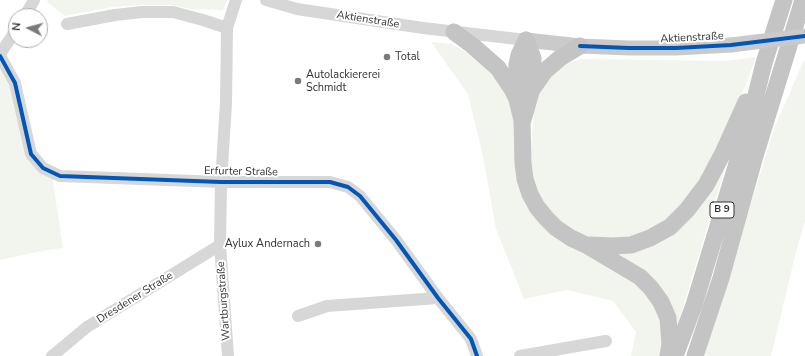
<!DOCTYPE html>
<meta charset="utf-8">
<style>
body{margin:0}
#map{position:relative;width:805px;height:356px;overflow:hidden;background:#fff;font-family:"Nunito Sans",sans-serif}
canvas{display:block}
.north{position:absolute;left:8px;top:8px;width:40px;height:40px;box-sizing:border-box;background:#fff;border:1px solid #adadad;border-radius:50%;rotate:276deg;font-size:11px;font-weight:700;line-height:16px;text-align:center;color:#333}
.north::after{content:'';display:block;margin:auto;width:14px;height:18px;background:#7a7a7a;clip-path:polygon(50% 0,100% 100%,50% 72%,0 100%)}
</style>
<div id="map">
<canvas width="805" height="356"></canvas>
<div class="north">N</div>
</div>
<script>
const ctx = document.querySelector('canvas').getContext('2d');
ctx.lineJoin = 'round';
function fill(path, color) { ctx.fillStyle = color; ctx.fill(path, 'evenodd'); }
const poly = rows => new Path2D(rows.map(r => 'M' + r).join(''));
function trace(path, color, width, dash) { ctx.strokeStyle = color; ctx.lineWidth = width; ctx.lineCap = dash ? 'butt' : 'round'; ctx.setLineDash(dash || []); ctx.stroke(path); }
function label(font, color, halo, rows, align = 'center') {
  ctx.font = font + ' "Nunito Sans",sans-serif'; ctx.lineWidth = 4; ctx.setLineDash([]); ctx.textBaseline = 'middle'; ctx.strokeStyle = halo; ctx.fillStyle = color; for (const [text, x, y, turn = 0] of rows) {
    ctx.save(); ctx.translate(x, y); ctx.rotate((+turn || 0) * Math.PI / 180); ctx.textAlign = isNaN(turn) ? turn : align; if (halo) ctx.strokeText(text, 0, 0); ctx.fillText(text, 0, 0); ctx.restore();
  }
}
fill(poly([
 [48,0,227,0,223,10,190,9,171,5,140,5,112,7,65,16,47,2],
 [431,42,452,44,482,61,499,79,513,104,528,203,636,281,662,315,663,356,631,356,636,332,613,301,567,290,524,299,496,229,483,156,468,94],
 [756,57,722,148,703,182,667,223,634,239,596,241,576,233,558,222,545,206,535,186,530,163,534,112,538,93,548,76,563,64,582,59,725,61],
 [805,61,805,221,796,252,771,356,704,356,774,129,803,62],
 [2,68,12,84,28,156,52,175,63,248,42,251,0,260,0,69],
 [726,165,677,327,609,250,642,246]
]), '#f1f5ed');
trace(poly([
 [266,0,297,9,423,28,526,40],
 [25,16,34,0],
 [67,24,115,15,142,12,173,12,203,20,227,28],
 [0,54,16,30],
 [0,56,15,83,31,154,43,168,60,176,221,182,330,182,348,187,360,196,396,240,438,298,471,339,477,356],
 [298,316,327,306,438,298],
 [52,356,87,327,220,245],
 [228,356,220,245,221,182,226,103,227,28,236,0],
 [520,356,606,341]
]), '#d7d7d7', 12);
trace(poly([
 [526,40,580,46,629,48,676,48,731,45]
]), '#cacaca', 15);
trace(poly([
 [454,32,473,46,498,68,512,89,517,99],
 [526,40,519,55,517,64,517,100,522,120,523,163,525,179,530,194,537,207,546,218,556,228,571,238,586,245,640,277,651,288,661,302,668,318,670,344,668,356],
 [531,91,545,71,560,58,580,46],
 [523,120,531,92,533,67,533,58,526,40],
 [590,245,612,246,631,245,650,238,670,227,687,210,706,185,723,153,746,102],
 [675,356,694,305,748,127,764,63,784,0],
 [695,356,721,278,755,156,803,0]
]), '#c4c4c4', 17);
trace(poly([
 [731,45,805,36]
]), '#cacaca', 15);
trace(poly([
 [580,46,629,48,676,48,731,45,805,36],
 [0,56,15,83,31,154,43,168,60,176,221,182,330,182,348,187,360,196,396,240,438,298,471,339,477,356]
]), '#0057b8', 4);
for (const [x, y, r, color] of [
 [387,57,4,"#7a7a7a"],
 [298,81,4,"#7a7a7a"],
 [318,244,4,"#7a7a7a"]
]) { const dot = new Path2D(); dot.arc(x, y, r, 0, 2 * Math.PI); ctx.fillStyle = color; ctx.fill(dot); trace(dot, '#fff', 1.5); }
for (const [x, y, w] of [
 [722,210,24]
]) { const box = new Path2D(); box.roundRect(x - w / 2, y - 8, w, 16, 3); ctx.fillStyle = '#fff'; ctx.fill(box); trace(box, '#333', 1); }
label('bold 10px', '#333', null, [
 ["B 9",722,210]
]);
label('11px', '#333', '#fff', [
 ["Aktienstraße",368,20,9],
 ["Aktienstraße",692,38,-3],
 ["Erfurter Straße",241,172,1],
 ["Dresdener Straße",135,298,-32],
 ["Wartburgstraße",224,301,-94]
]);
label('11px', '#333', '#fff', [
 ["Total",395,57],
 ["Autolackiererei",306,75],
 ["Schmidt",306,88],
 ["Aylux Andernach",310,244,"right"]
], 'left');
</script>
